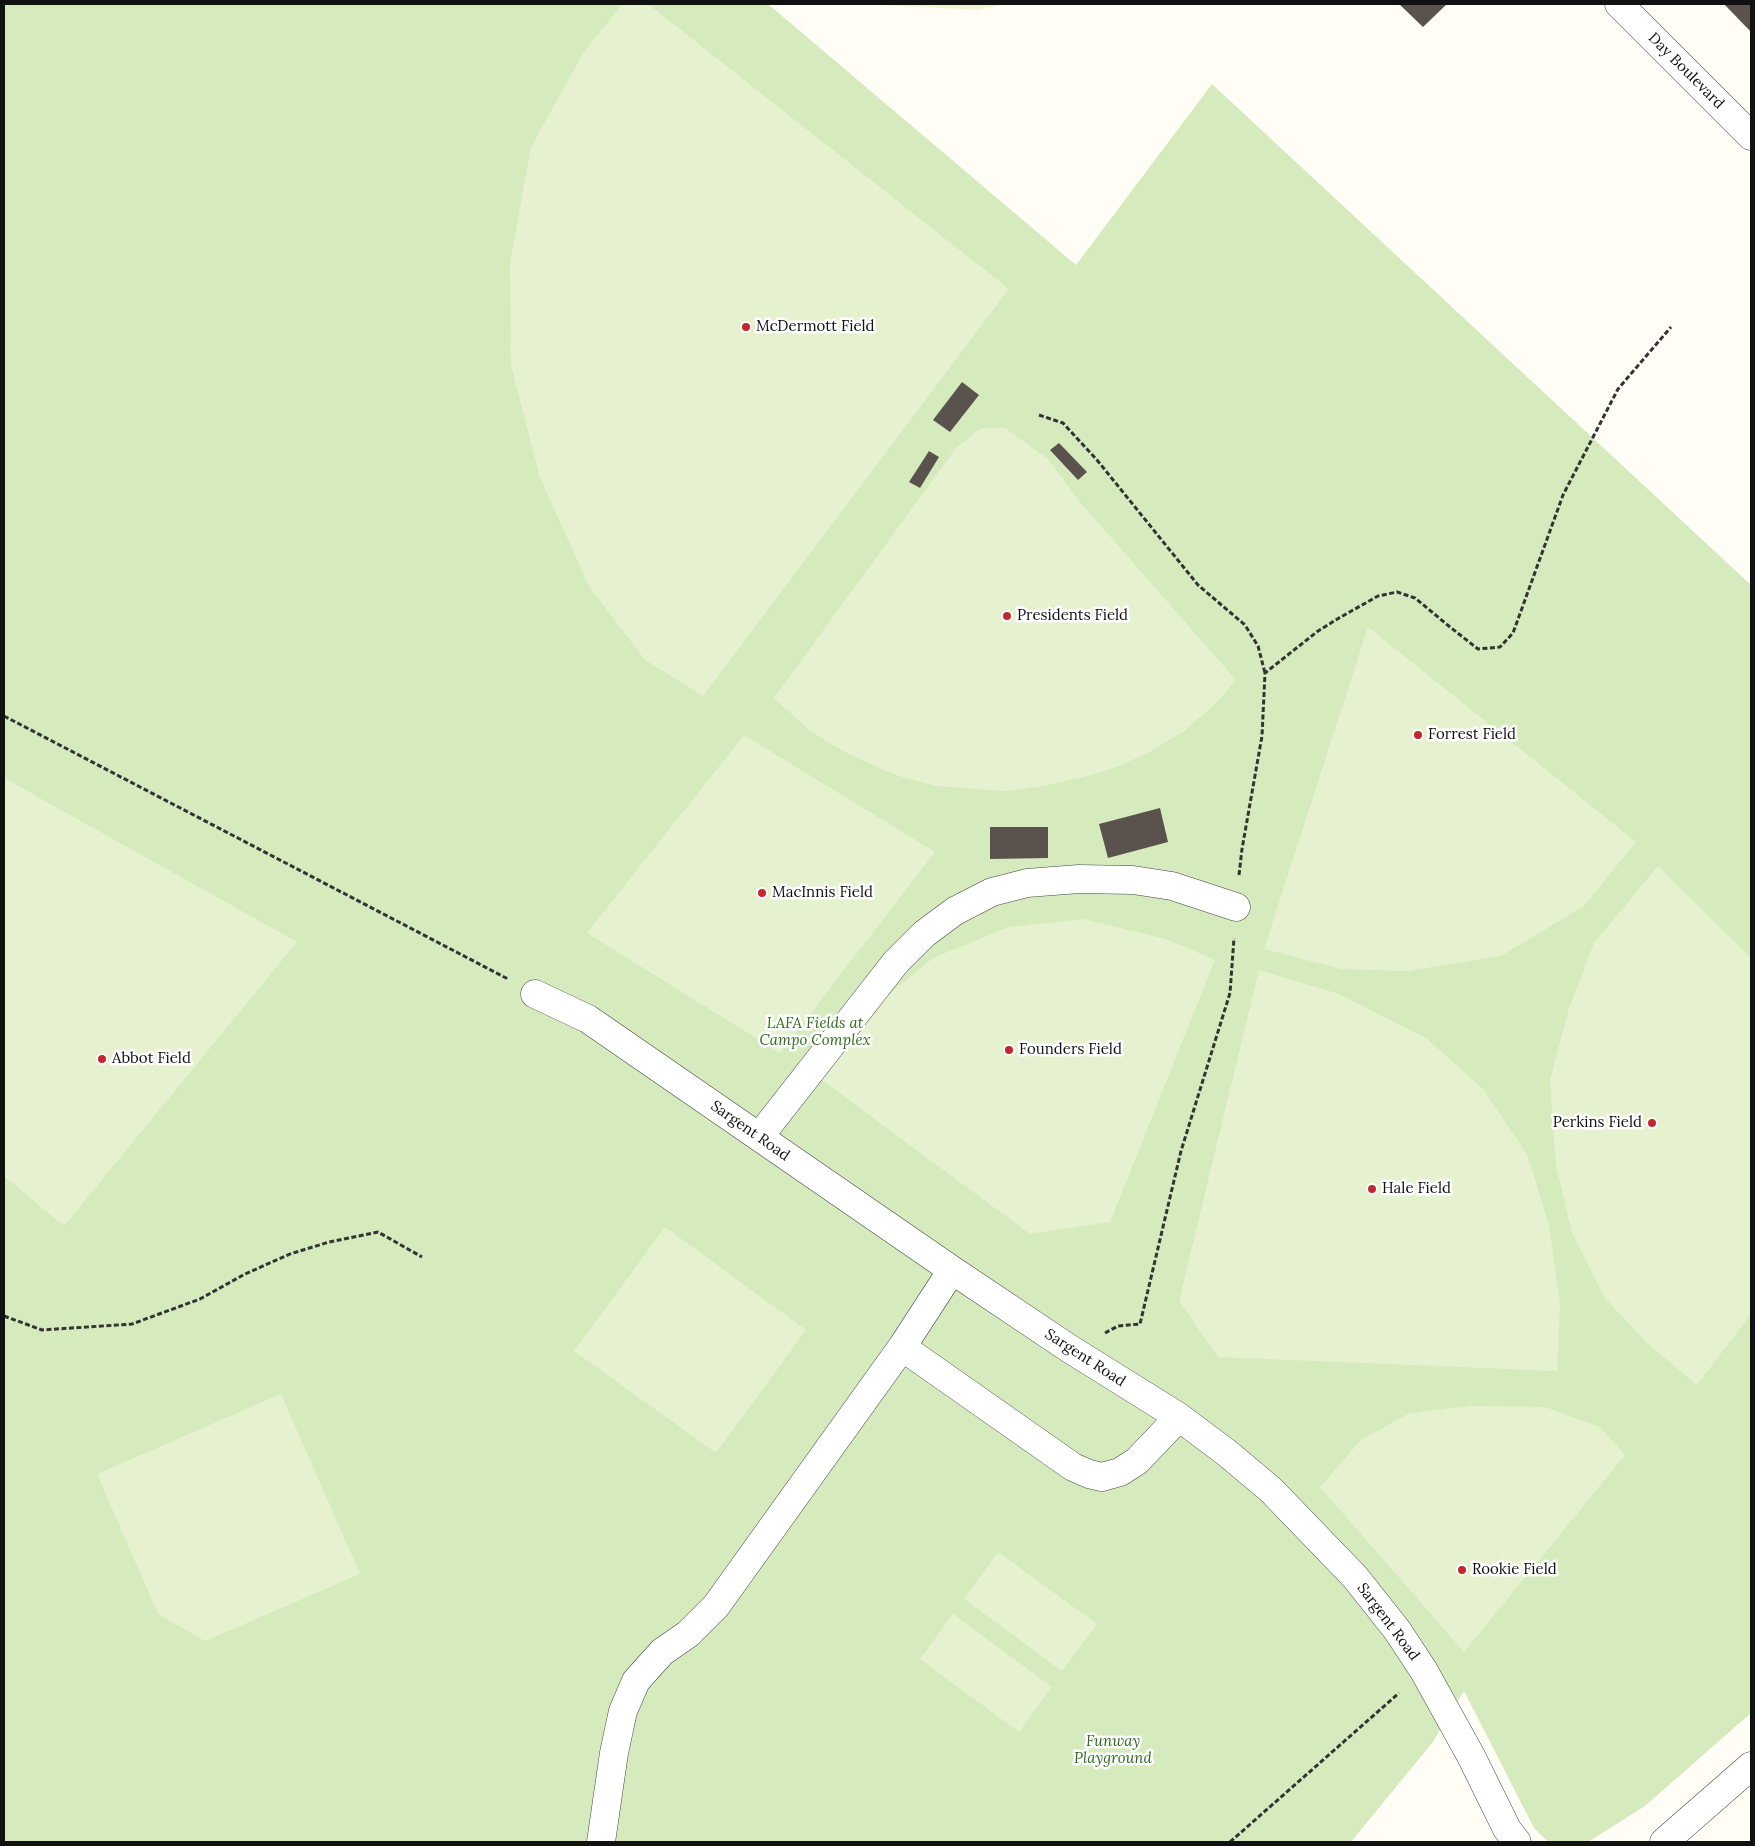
<!DOCTYPE html>
<style>
body{margin:0}
#map{position:relative;width:1755px;height:1846px;overflow:hidden;background:#fffdf5;font-family:Lora,serif}
canvas{display:block}
.frame{position:absolute;inset:0;border:5px solid #111;pointer-events:none}
</style>
<div id="map">
<canvas width="1755" height="1846"></canvas>
<div class="frame"></div>
</div>
<script>
const ctx = document.querySelector('canvas').getContext('2d');
ctx.lineJoin = 'round';
function fill(path, color) { ctx.fillStyle = color; ctx.fill(path, 'evenodd'); }
const poly = rows => new Path2D(rows.map(r => 'M' + r).join(''));
function trace(path, color, width, dash) { ctx.strokeStyle = color; ctx.lineWidth = width; ctx.lineCap = dash ? 'butt' : 'round'; ctx.setLineDash(dash || []); ctx.stroke(path); }
function label(font, color, halo, rows, align = 'center') {
  ctx.font = font + ' Lora,serif'; ctx.lineWidth = 5; ctx.setLineDash([]); ctx.textBaseline = 'middle'; ctx.strokeStyle = halo; ctx.fillStyle = color; for (const [text, x, y, turn = 0] of rows) {
    ctx.save(); ctx.translate(x, y); ctx.rotate((+turn || 0) * Math.PI / 180); ctx.textAlign = isNaN(turn) ? turn : align; if (halo) ctx.strokeText(text, 0, 0); ctx.fillText(text, 0, 0); ctx.restore();
  }
}
fill(poly([
 [859,4,1006,4,979,10]
]), '#f6f3d4');
fill(poly([
 [4,4,768,4,1076,265,1212,84,1751,585,1751,1713,1645,1806,1588,1842,1548,1842,1534,1828,1464,1691,1432,1743,1351,1842,4,1842]
]), '#d5ebbd');
fill(poly([
 [622,4,648,4,1009,289,703,696,645,660,589,586,540,478,511,365,510,263,531,147,582,55],
 [981,428,1005,428,1049,460,1080,502,1236,680,1215,704,1184,731,1148,753,1116,767,1092,775,1038,787,1005,791,937,786,905,778,881,769,841,750,810,731,774,698,956,448],
 [1368,627,1636,842,1584,906,1501,956,1408,971,1342,969,1264,949],
 [744,735,935,852,780,1053,587,933],
 [4,778,297,942,64,1226,4,1176],
 [1658,866,1751,958,1751,1314,1697,1385,1648,1344,1604,1297,1572,1233,1556,1166,1550,1080,1569,1008,1594,943],
 [1083,919,1166,939,1215,960,1110,1222,1030,1234,822,1080,858,1020,933,958,1009,927],
 [1259,970,1339,994,1426,1038,1483,1089,1527,1154,1549,1225,1560,1303,1557,1371,1218,1357,1179,1301],
 [665,1227,806,1330,716,1453,574,1351],
 [281,1394,360,1574,205,1641,158,1614,97,1474],
 [1470,1406,1545,1407,1600,1427,1625,1455,1464,1652,1320,1487,1361,1440,1410,1413],
 [998,1552,1097,1624,1062,1671,964,1599],
 [953,1614,1052,1687,1019,1732,920,1659]
]), '#e6f2cf');
fill(poly([
 [1399,4,1447,4,1423,27],
 [1724,4,1751,4,1751,32],
 [962,382,979,395,950,432,933,420],
 [1059,443,1087,472,1078,480,1050,450],
 [929,451,939,457,920,488,909,482],
 [1160,808,1168,842,1108,858,1099,824],
 [990,827,1048,827,1048,858,990,859]
]), '#5a524d');
const minor = poly([
 [1619,4,1751,136],
 [535,994,588,1019,952,1270,1070,1349,1179,1417,1227,1453,1271,1490,1355,1577,1397,1630,1424,1671,1471,1756,1507,1829,1517,1842],
 [759,1137,896,962,924,934,955,911,992,892,1027,883,1079,879,1133,880,1172,886,1236,907],
 [902,1347,1073,1467,1089,1474,1102,1477,1120,1472,1137,1461,1179,1417],
 [601,1842,614,1753,623,1711,636,1681,662,1652,688,1634,716,1606,902,1347,952,1270],
 [1664,1842,1751,1766]
]);
trace(minor, '#444', 29);
trace(poly([
 [1039,415,1063,423,1097,460,1198,585,1245,625,1258,646,1265,673],
 [4,716,508,979],
 [1239,875,1242,849,1262,736,1265,673,1318,631,1339,618,1378,596,1397,592,1415,598,1450,627,1478,649,1500,647,1513,633,1563,495,1618,389,1671,327],
 [4,1316,42,1330,132,1324,200,1299,245,1274,290,1254,329,1242,378,1232,422,1257],
 [1105,1333,1118,1326,1140,1324,1181,1151,1230,993,1234,938],
 [1230,1842,1399,1693]
]), '#333', 3, [5, 2.5]);
trace(minor, '#fff', 28);
for (const [x, y, r, color] of [
 [746,327,5,"#c4262e"],
 [1007,616,5,"#c4262e"],
 [1418,735,5,"#c4262e"],
 [762,893,5,"#c4262e"],
 [1009,1050,5,"#c4262e"],
 [102,1059,5,"#c4262e"],
 [1652,1123,5,"#c4262e"],
 [1372,1189,5,"#c4262e"],
 [1462,1570,5,"#c4262e"]
]) { const dot = new Path2D(); dot.arc(x, y, r, 0, 2 * Math.PI); ctx.fillStyle = color; ctx.fill(dot); trace(dot, '#fff', 2); }
label('15px', '#111', '#fff', [
 ["Day Boulevard",1686,71,45],
 ["Sargent Road",750,1131,35],
 ["Sargent Road",1085,1358,33],
 ["Sargent Road",1388,1622,53]
]);
label('15px', '#111', '#fff', [
 ["McDermott Field",756,327],
 ["Presidents Field",1017,616],
 ["Forrest Field",1428,735],
 ["MacInnis Field",772,893],
 ["Founders Field",1019,1050],
 ["Abbot Field",112,1059],
 ["Perkins Field",1642,1123,"right"],
 ["Hale Field",1382,1189],
 ["Rookie Field",1472,1570]
], 'left');
label('italic 15px', '#2f6b1f', '#fff', [
 ["LAFA Fields at",815,1024],
 ["Campo Complex",815,1041],
 ["Funway",1113,1742],
 ["Playground",1113,1759]
]);
</script>
